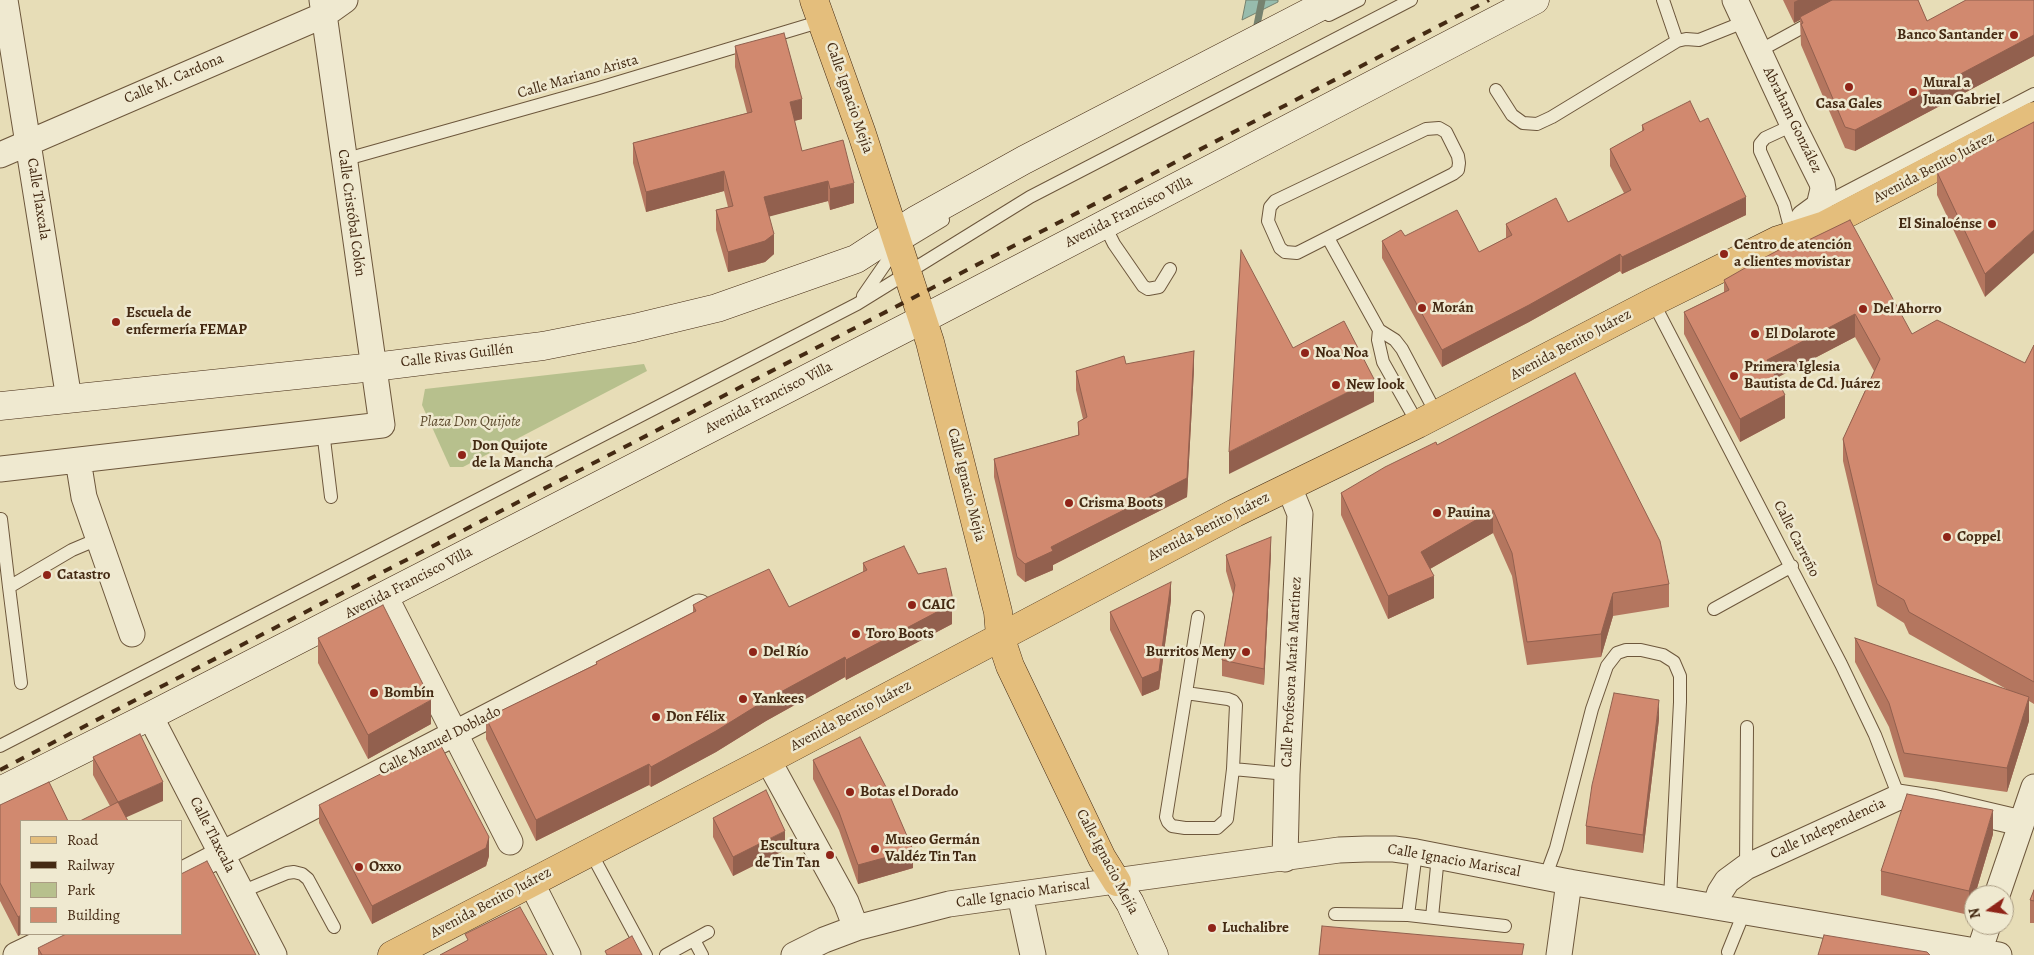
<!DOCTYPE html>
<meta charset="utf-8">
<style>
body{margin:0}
#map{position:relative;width:2034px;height:955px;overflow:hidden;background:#e7ddb7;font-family:Alegreya,serif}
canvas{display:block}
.legend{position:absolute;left:20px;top:820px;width:162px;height:115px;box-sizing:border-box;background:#efe9d0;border:1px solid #ab9d84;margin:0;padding:6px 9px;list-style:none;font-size:15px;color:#442a13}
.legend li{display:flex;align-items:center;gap:10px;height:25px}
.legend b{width:25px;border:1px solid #ab9d84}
.north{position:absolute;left:1964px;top:885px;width:50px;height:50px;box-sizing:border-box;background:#efe9d0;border:1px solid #ab9d84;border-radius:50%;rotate:257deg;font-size:14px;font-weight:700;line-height:20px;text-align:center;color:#442a13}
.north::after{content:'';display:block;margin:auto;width:18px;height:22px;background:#8f2418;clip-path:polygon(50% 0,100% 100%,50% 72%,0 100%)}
</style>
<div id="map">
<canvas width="2034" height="955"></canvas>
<ul class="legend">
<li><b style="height:6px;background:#e4be7c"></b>Road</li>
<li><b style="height:6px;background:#442a13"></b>Railway</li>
<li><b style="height:14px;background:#b7c08d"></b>Park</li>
<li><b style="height:14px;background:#d1896f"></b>Building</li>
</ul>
<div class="north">N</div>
</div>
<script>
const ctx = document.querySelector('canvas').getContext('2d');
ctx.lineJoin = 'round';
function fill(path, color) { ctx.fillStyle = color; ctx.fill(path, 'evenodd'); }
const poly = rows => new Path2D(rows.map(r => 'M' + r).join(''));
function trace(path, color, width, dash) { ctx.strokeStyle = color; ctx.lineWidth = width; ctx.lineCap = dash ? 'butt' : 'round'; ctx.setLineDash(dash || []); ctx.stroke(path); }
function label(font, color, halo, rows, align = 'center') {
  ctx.font = font + ' Alegreya,serif'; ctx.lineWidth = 5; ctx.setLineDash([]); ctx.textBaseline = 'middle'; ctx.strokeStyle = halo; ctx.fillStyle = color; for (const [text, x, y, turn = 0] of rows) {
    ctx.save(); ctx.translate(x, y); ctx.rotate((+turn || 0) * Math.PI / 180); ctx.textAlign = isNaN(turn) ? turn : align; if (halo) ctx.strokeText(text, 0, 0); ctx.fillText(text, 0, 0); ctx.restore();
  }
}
fill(poly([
 [644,364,647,371,463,467,450,467,422,405,425,389]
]), '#b7c08d');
const water = poly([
 [1246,0,1278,0,1278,2,1242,20,1246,0]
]);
fill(water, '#97bcad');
trace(water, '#76826f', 1);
trace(poly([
 [1256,30,1262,0]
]), '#76826f', 7);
const lane = poly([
 [1663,0,1677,41],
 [1329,15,1359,0],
 [1759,51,1814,21],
 [1496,90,1512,115,1523,123,1537,124,1552,117,1677,41,1686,39,1699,40,1744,22],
 [1439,128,1446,132,1458,156,1459,163,1458,170,1453,174,1297,253,1285,252,1280,248,1268,221,1270,207,1275,201,1426,129,1439,128],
 [343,160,599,88,822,21],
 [1819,206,2034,94],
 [1104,224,1114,244,1143,286,1148,289,1159,287,1170,269],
 [1792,235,1784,204,1760,151,1760,144,1765,138,1793,125],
 [1328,238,1379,330,1378,340,1383,362,1418,424],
 [863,296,892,254,900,246,943,220],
 [1653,302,1841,664,1875,735,1899,797],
 [1379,330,1395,340,1402,349,1437,415],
 [323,431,331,497],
 [1,519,9,587,72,550,98,539],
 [9,587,21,683],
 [1714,609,1792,566],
 [1186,693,1228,699,1233,701,1236,705,1233,769,1227,819,1217,828,1185,828,1172,826,1168,822,1166,817,1186,693,1198,617],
 [0,746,857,304,1030,197,1411,0],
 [1233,769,1287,774],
 [590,851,646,955],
 [1746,867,1747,727],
 [1545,878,1556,848,1592,709,1607,666,1617,653,1626,650,1641,650,1663,655,1674,662,1680,676,1680,702,1670,898],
 [241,892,287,873,294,872,302,874,308,879,334,927],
 [1335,914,1408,915,1505,926],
 [1408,915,1416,852],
 [1432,917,1438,856],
 [694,940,702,955],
 [1728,952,1745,910],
 [666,955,708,932]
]);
const street = poly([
 [5,0,69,399],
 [1735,0,1793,125,1822,183,1823,189,1819,206,1804,217,1792,235],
 [0,155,324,15,345,0],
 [78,460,84,497,132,634],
 [0,469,382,425,322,0],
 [385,596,510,842],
 [150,716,274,955],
 [768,760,846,902,856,928],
 [1285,859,1287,774,1300,514,1289,487],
 [181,875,699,607],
 [531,882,568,955],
 [1020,895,1033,955],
 [1997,895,2034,787],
 [1715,906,1720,892,1727,881,1746,867,1899,797,1932,802,2021,823],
 [1983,940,1988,925],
 [16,955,60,934],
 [794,955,824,940,856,928,949,904,1339,850,1366,849,1394,849,1416,852,1569,882,1999,955],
 [1559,955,1569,882]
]);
const secondary = poly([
 [0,406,374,367,543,346,634,328,717,308,856,259,916,220,1024,160,1333,0],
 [0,791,150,716,923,319,1535,0],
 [1117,882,1130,903,1154,955]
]);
const primary = poly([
 [814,0,862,134,930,342,998,612,1000,636,1010,666,1102,858,1117,882],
 [392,955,768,760,1235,513,1418,424,1653,302,1778,240,1825,225,2034,116]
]);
trace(lane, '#6d573c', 14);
trace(street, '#6d573c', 27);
trace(secondary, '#442a13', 29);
trace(primary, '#442a13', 29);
trace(lane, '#efe9d0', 12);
trace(street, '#efe9d0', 25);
trace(secondary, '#efe9d0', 28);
trace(primary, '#e4be7c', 28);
trace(poly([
 [0,770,1489,0]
]), '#442a13', 4, [9, 9]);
fill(poly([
 [1783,0,1918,0,1927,21,2034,0,2034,56,1855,151,1845,148,1801,45,1800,20,1794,23],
 [735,46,802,119,794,121,802,151,854,203,830,210,828,201,769,216,774,254,765,262,728,272,716,230,716,210,728,207,724,191,646,212,633,163,633,143,747,113,735,67],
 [1700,122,1746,215,1622,274,1620,271,1529,322,1442,367,1382,258,1382,241,1405,236,1479,252,1506,238,1506,224,1568,222,1624,193,1610,166,1610,149,1642,132,1642,125],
 [2034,122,1985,297,1937,195,1937,172],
 [1792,248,1912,334,2025,363,2034,345,2034,704,2029,701,2029,721,2007,792,1904,777,1889,727,1855,662,1855,638,2008,690,1909,634,1904,623,1877,606,1843,461,1843,439,1874,371,1855,337,1776,378,1785,418,1740,442,1684,334,1684,312,1724,292,1724,280],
 [1126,364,1194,369,1187,497,1053,565,1053,570,1025,582,1017,575,994,477,994,459,1078,435,1078,422,1083,419,1076,390,1076,371],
 [1437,445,1669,584,1669,607,1613,616,1601,657,1527,665,1512,576,1493,533,1430,569,1434,598,1388,619,1341,515,1341,493],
 [1271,553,1264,685,1222,676,1222,660,1233,595,1226,571,1226,555],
 [863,563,918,574,952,624,846,680,845,677,766,721,716,752,651,787,649,785,536,841,486,739,486,718,596,664,596,662,693,612,693,605,789,607,863,572],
 [1171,600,1159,689,1142,696,1110,630,1110,612],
 [318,638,431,724,368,759,318,663],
 [1659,719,1643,853,1586,844,1586,826],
 [93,757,163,801,110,806,93,775],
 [813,760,913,868,858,884,839,830,813,779],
 [0,805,22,934,18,936,0,901],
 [319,805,489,856,486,866,372,924,319,823],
 [713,818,785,850,733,876,713,837],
 [1993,834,1969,915,1881,895,1881,871],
 [2034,890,2034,923,2030,923,2030,900],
 [38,948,256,955,38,955]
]), '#b4765f');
fill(poly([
 [1798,0,1837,0,1800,17,1800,20,1794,23,1794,2],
 [2034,35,2034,56,1855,151,1855,130],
 [802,99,802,119,790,122,790,102],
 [724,171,724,191,646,212,646,192],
 [828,181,828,201,764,218,764,197],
 [854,183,854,203,830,210,830,189],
 [1746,197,1746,215,1622,274,1622,257],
 [2034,230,2034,253,1985,297,1985,274],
 [774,234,774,254,765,262,728,272,728,252],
 [1620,254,1620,271,1529,322,1442,367,1442,350],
 [1855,314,1855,337,1767,383,1767,360],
 [1194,351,1194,369,1187,497,1053,565,1053,570,1025,582,1025,564,1051,547],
 [1374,379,1374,402,1229,474,1229,452],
 [1785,395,1785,418,1740,442,1740,419],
 [1493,510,1493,533,1421,574,1421,552],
 [1271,537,1271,553,1264,685,1264,669],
 [1434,576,1434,598,1388,619,1388,596],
 [1171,582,1171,600,1159,689,1142,696,1142,678],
 [1613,593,1613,616,1601,657,1601,634],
 [952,595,952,624,846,680,846,660],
 [845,657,845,677,766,721,716,752,651,787,651,767,766,700],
 [2029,697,2029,721,2007,792,2007,768],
 [431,700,431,724,368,759,368,735],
 [1659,700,1659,719,1643,853,1643,835],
 [649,764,649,785,536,841,536,820],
 [163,782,163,801,118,821,118,802],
 [1993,810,1993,834,1975,895,1974,895,1974,898,1969,915,1969,891],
 [785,831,785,850,733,876,733,857],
 [489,837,489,856,486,866,372,924,372,906],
 [913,850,913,868,858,884,858,865],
 [21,915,22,934,18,936,18,917]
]), '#92604e');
const building = poly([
 [1832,0,1918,0,1927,21,1966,0,2034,0,2034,35,1855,130,1845,127,1801,24,1803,23,1800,17,1832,0],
 [784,33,802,99,790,102,802,151,843,140,854,183,830,189,828,181,764,197,774,234,765,241,728,252,716,210,733,206,724,171,646,192,633,143,752,112,735,46,784,33],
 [1690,101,1700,122,1708,118,1746,197,1622,257,1620,254,1529,305,1442,350,1382,241,1401,230,1405,236,1457,210,1479,252,1512,235,1506,224,1556,198,1568,222,1631,190,1610,149,1644,130,1642,125,1690,101],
 [2034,122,2034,230,1985,274,1937,172,2034,122],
 [1850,220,1912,334,1937,320,2025,363,2034,345,2034,682,1909,612,1904,600,1877,584,1843,439,1880,359,1855,314,1767,360,1785,395,1740,419,1684,312,1729,290,1724,280,1745,268,1790,244,1792,248,1850,220],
 [1241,250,1293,348,1344,321,1374,379,1229,452,1241,250],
 [1194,351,1187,478,1051,547,1053,551,1025,564,1017,557,994,459,1079,435,1078,422,1087,417,1076,371,1124,356,1126,364,1194,351],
 [1575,373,1660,541,1669,584,1613,593,1601,634,1527,642,1512,553,1493,510,1421,552,1434,576,1388,596,1341,493,1385,467,1436,442,1437,445,1575,373],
 [1271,537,1264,669,1222,660,1235,585,1226,555,1271,537],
 [904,546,918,574,946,568,952,595,952,604,846,660,845,657,766,700,716,731,651,767,649,764,536,820,486,718,597,664,596,662,696,611,693,605,708,597,769,569,789,607,867,570,863,563,904,546],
 [1171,582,1159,671,1142,678,1110,612,1171,582],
 [383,605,431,700,368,735,318,638,383,605],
 [1855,638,2029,697,2007,768,1904,753,1889,703,1855,638],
 [1614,693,1659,700,1643,835,1586,826,1592,785,1614,693],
 [140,734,163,782,118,802,93,757,140,734],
 [860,737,886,787,913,850,858,865,839,812,813,760,860,737],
 [440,744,489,837,486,848,372,906,319,805,440,744],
 [49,782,68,821,21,821,21,915,18,917,0,883,0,805,49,782],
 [766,790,785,831,733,857,713,818,766,790],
 [1907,794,1993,810,1969,891,1881,871,1907,794],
 [118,802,128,821,80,821,118,802],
 [207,861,256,955,42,955,38,948,66,934,181,934,181,874,207,861],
 [2034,890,2034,901,2030,900,2034,890],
 [520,907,547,955,440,955,468,940,465,934,520,907],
 [1322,926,1524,944,1522,955,1319,955,1322,926],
 [1824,935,1927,952,1930,955,1818,955,1824,935],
 [632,936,642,955,607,955,605,951,632,936]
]);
fill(building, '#d1896f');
trace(building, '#92604e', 1);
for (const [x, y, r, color] of [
 [2014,35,5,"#8f2418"],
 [1849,87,5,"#8f2418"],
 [1913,92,5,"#8f2418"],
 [1992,224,5,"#8f2418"],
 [1724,254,5,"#8f2418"],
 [1422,308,5,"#8f2418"],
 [1863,309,5,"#8f2418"],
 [116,322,5,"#8f2418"],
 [1755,334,5,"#8f2418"],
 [1305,353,5,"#8f2418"],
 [1734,376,5,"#8f2418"],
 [1336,385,5,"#8f2418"],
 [462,455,5,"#8f2418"],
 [1069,503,5,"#8f2418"],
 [1437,513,5,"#8f2418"],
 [1947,537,5,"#8f2418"],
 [47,575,5,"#8f2418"],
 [912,605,5,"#8f2418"],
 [856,634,5,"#8f2418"],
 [753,652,5,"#8f2418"],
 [1246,652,5,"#8f2418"],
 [374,693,5,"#8f2418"],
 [743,699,5,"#8f2418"],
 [656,717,5,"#8f2418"],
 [850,792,5,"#8f2418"],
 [875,849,5,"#8f2418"],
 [830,855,5,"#8f2418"],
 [359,867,5,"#8f2418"],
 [1212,928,5,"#8f2418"]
]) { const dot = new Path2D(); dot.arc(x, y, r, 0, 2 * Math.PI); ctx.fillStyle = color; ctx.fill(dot); trace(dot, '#efe9d0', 2); }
label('bold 15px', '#442a13', '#efe9d0', [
 ["Banco Santander",2004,35,"right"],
 ["Mural a",1923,83],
 ["Juan Gabriel",1923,100],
 ["Casa Gales",1849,104,"center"],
 ["El Sinaloénse",1982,224,"right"],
 ["Centro de atención",1734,245],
 ["a clientes movistar",1734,262],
 ["Morán",1432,308],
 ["Del Ahorro",1873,309],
 ["Escuela de",126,313],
 ["enfermería FEMAP",126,330],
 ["El Dolarote",1765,334],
 ["Noa Noa",1315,353],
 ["Primera Iglesia",1744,367],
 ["Bautista de Cd. Juárez",1744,384],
 ["New look",1346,385],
 ["Don Quijote",472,446],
 ["de la Mancha",472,463],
 ["Crisma Boots",1079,503],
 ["Pauina",1447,513],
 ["Coppel",1957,537],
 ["Catastro",57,575],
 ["CAIC",922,605],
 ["Toro Boots",866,634],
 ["Del Río",763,652],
 ["Burritos Meny",1236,652,"right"],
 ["Bombín",384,693],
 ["Yankees",753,699],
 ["Don Félix",666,717],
 ["Botas el Dorado",860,792],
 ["Museo Germán",885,840],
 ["Valdéz Tin Tan",885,857],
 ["Escultura",820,846,"right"],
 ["de Tin Tan",820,863,"right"],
 ["Oxxo",369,867],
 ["Luchalibre",1222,928]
], 'left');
label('15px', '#442a13', '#efe9d0', [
 ["Calle Mariano Arista",578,77,-16],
 ["Calle M. Cardona",174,79,-23],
 ["Calle Ignacio Mejía",849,98,71],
 ["Abraham González",1792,120,64],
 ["Avenida Benito Juárez",1934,168,-28],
 ["Calle Tlaxcala",38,199,81],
 ["Avenida Francisco Villa",1129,212,-27],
 ["Calle Cristóbal Colón",351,213,82],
 ["Avenida Benito Juárez",1571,345,-28],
 ["Calle Rivas Guillén",457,356,-7],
 ["Avenida Francisco Villa",769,398,-27],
 ["Calle Ignacio Mejía",966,485,76],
 ["Avenida Benito Juárez",1209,527,-27],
 ["Calle Carreño",1796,539,63],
 ["Avenida Francisco Villa",409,583,-27],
 ["Calle Profesora María Martínez",1292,672,-87],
 ["Avenida Benito Juárez",851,716,-28],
 ["Calle Manuel Doblado",440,741,-27],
 ["Calle Independencia",1828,829,-25],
 ["Calle Tlaxcala",212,835,63],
 ["Calle Ignacio Mariscal",1454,861,10],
 ["Calle Ignacio Mejía",1107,862,62],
 ["Calle Ignacio Mariscal",1023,894,-8],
 ["Avenida Benito Juárez",491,903,-28]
]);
label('italic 15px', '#5b482b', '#efe9d0', [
 ["Plaza Don Quijote",470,422]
]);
</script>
